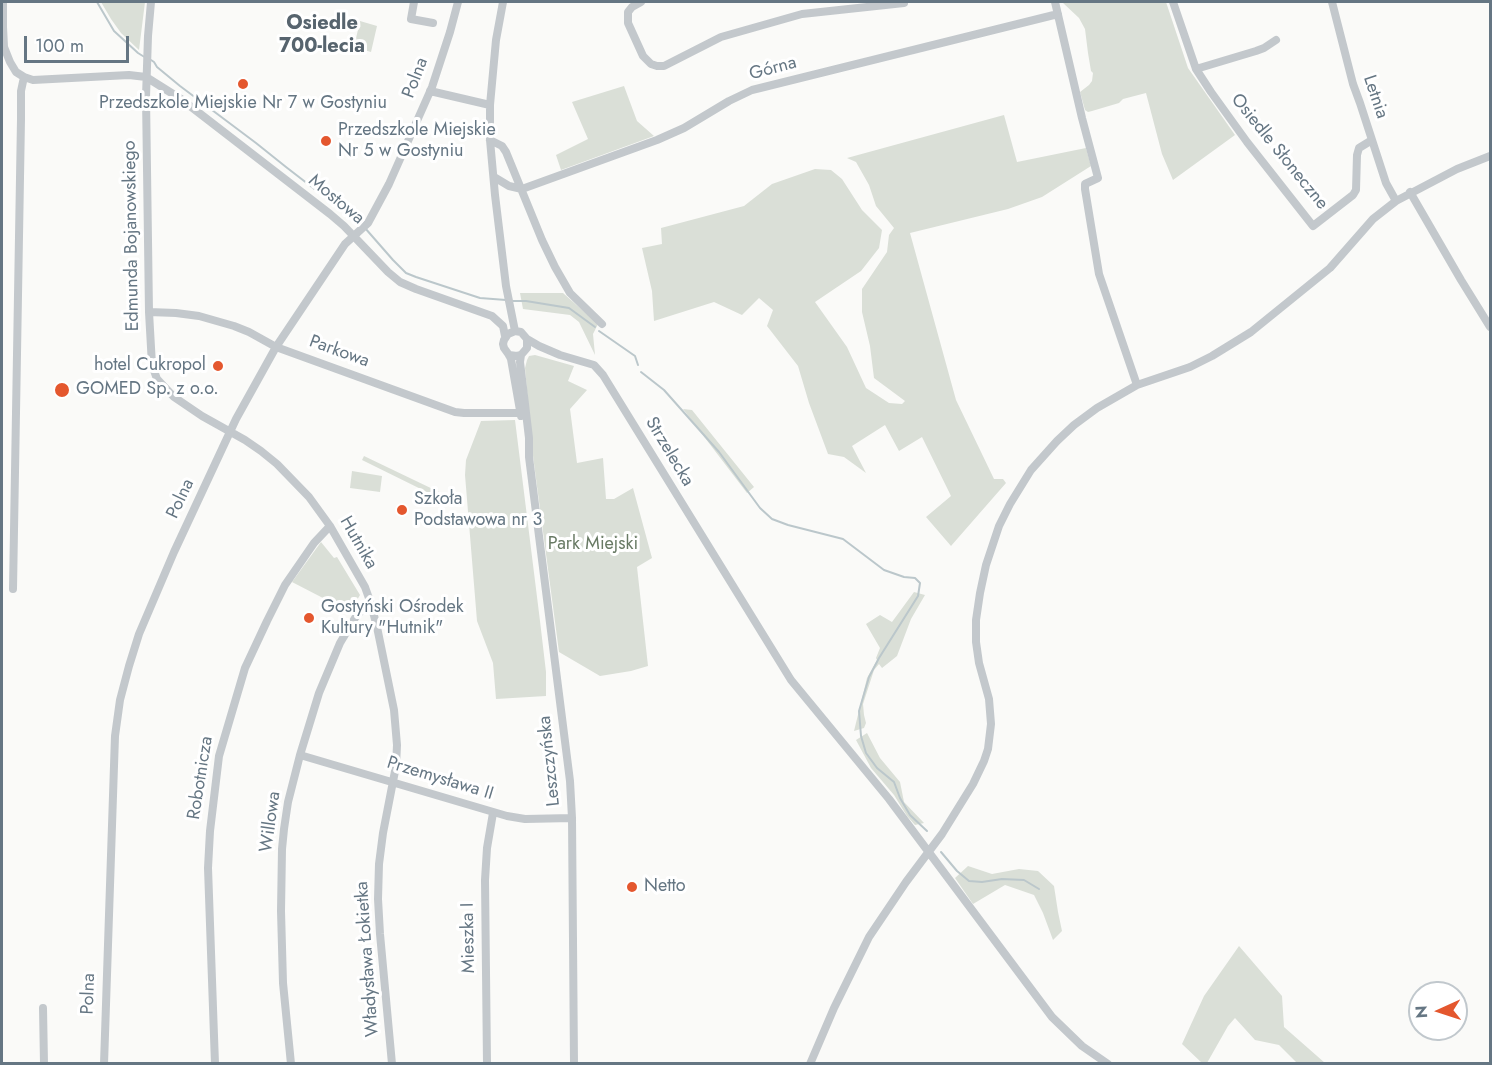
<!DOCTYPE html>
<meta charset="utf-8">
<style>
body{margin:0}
#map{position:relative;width:1492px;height:1065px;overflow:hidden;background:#fafaf8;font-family:Jost,sans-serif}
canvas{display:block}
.frame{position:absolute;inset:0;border:3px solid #657683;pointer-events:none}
.north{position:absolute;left:1408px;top:981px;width:60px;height:60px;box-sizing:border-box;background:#fff;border:2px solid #c1c8cd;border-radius:50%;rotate:267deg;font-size:16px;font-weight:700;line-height:24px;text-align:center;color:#657683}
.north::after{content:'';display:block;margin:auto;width:21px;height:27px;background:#e4572e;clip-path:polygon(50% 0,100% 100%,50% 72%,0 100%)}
.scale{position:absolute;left:24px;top:36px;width:105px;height:27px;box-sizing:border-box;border:3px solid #657683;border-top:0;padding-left:8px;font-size:18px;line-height:21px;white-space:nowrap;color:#657683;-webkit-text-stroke:4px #fff;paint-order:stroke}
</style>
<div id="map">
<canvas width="1492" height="1065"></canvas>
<div class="frame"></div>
<div class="north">N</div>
<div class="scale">100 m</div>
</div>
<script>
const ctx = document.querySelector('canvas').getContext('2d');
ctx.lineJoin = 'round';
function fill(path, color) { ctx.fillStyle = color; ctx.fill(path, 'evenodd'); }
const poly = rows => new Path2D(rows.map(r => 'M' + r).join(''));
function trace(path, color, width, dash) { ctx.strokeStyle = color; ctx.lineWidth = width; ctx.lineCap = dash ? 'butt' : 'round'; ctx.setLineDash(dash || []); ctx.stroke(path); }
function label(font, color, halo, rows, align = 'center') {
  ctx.font = font + ' Jost,sans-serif'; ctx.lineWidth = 6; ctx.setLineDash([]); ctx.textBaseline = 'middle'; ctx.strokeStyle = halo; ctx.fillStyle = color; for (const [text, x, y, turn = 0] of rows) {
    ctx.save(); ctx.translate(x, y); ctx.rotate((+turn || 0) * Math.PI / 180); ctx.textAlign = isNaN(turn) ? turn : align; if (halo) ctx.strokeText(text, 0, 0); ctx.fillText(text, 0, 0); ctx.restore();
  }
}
fill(poly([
 [101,2,145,2,139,50,121,33,111,19],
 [1062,2,1166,2,1188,68,1235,135,1173,180,1162,154,1146,93,1123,99,1119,103,1092,111,1088,112,1085,110,1080,92,1089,85,1092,81,1093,73,1091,71,1088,53,1085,29,1079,18],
 [360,21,377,26,371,52,354,47],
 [624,86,637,121,654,136,561,170,556,155,588,139,572,102],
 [1004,115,1017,162,1086,148,1091,166,1042,197,1008,209,910,233,956,400,994,479,1003,479,1006,483,951,546,926,517,951,496,922,437,899,451,885,425,852,446,866,473,844,457,828,454,809,403,798,366,767,326,773,310,759,298,742,315,714,302,654,321,652,291,642,248,662,244,661,228,744,206,772,184,815,169,831,170,842,179,862,210,882,230,879,248,861,271,815,302,847,347,866,388,889,403,902,404,905,401,874,378,870,346,862,312,862,289,887,252,889,235,894,228,876,206,869,185,856,162,847,158],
 [520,293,563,293,598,324,593,334,595,355,579,322,570,315,523,309],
 [535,355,574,366,568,381,587,390,570,409,577,463,603,458,606,499,614,499,633,488,652,558,637,567,648,666,631,671,600,676,559,652,533,456,525,368,527,360,529,356],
 [683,409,692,410,754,487,747,493],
 [515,420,540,621,546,672,546,696,496,699,493,663,477,621,465,475,466,460,481,421],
 [364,456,439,492,437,497,362,460],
 [352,471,382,476,380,492,350,488],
 [321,542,334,558,337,557,360,595,350,612,292,582],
 [914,592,925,595,911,619,897,656,882,668,879,664,874,670,863,704,864,715,866,723,864,728,854,731,867,678,877,660,876,658,880,648,866,624,880,615,892,622],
 [867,733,880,758,900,782,904,802,924,823,915,825,907,816,894,795,871,768,856,740],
 [968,866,992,874,1019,869,1038,871,1054,886,1058,912,1062,931,1053,940,1043,913,1034,895,1005,885,973,904,955,878],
 [1239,946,1282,996,1284,1027,1325,1063,1297,1063,1279,1045,1255,1040,1235,1018,1228,1026,1207,1063,1202,1063,1182,1044,1204,996]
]), '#dadfd7');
trace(poly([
 [97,2,114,31,138,53,146,58],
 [151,60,154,62,157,67,180,86,256,143,286,167,330,201,356,218,361,224],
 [365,228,393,260,406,273,416,277,480,298,506,300],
 [512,301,526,301,569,308,595,327],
 [599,331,635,356,638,365],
 [641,372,664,390,719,452,760,508,772,519,788,525,843,539,884,570,904,577,915,578,920,583,918,596,879,658,869,677,859,711,861,736,866,753,877,768,894,782,900,798,910,815,927,831],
 [941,852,957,871,969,881,982,882,1002,879,1024,880,1039,889]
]), '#bbc7cb', 2);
trace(poly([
 [3,2,3,27,4,47,10,62,16,72,24,77,33,80,129,75,146,77,181,99,330,214,344,226,388,272,400,282,416,289,492,316,503,326,505,336],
 [151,2,148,36,146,97,149,312,152,365,157,379,174,397,202,416,245,440,261,451,277,464,309,497,330,526,365,587,371,604,377,627,394,710,397,745,396,766,383,833,379,864,378,899,380,934,392,1064],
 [414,2,411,19,433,23],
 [503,2,496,40,490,105,490,140,495,195,506,286,515,331],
 [641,2,632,7,628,12,628,23,643,56,651,64,657,66,664,66,721,37,802,14,904,3],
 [1055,2,1082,118,1098,178,1085,184,1085,189,1099,274,1137,385],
 [1173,2,1196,69,1256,51,1264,48,1276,40],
 [1332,2,1353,84,1360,103,1386,183,1396,201],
 [1196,69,1211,92,1247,142,1313,226,1353,195,1356,190,1357,155,1359,148,1372,140],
 [430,91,490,105],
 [490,140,502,146,506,152,542,240,555,267,570,293,602,324],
 [494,177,509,186,522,189,657,140,684,128,729,101,752,90,1058,14],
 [1410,192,1461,280,1490,327],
 [149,312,176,313,199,316,234,326,249,332,276,347,455,412,464,413,520,413],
 [527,339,539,346,560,355,594,365,603,375,791,680,889,799,1052,1017,1082,1046,1108,1064],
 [509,355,517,356,521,355,527,348,527,339,521,332,515,331,508,334,504,340,503,344,504,348,509,355,511,359,521,416],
 [521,355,520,362,529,438,529,457,570,781,572,818,574,1064],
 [13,589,21,119,21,91,24,77],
 [300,755,507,816,525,819,572,818],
 [43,1008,44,1064],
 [104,1064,115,736,120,700,129,666,139,634,174,552,236,419,276,347,345,244,368,223,389,184,432,87,450,32,458,2],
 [215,1064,208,868,210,831,219,756,245,668,267,621,285,585,314,543,330,526],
 [291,1064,283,983,281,911,282,849,284,829,288,802,300,755,319,693,340,643,355,618,361,611,371,604],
 [487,1064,485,880,487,848,493,813],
 [810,1064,834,1008,869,937,906,882,942,834,973,784,984,761,988,749,991,724,989,699,979,663,976,642,976,620,980,593,986,565,999,526,1010,504,1031,470,1057,441,1074,425,1097,408,1137,385,1190,367,1212,356,1251,332,1330,268,1373,219,1396,201,1457,169,1490,156]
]), '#c3c8cc', 8);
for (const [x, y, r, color] of [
 [243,84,6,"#e4572e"],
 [326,141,6,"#e4572e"],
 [218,366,6,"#e4572e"],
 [62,390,8,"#e4572e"],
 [402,510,6,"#e4572e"],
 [309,618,6,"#e4572e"],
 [632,887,6,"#e4572e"]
]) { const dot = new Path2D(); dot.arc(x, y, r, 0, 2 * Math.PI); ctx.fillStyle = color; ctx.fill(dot); trace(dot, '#fff', 2); }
label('18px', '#657683', '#fff', [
 ["Górna",773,69,-15],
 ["Polna",416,78,-69],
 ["Letnia",1375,97,71],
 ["Osiedle Słoneczne",1279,152,51],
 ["Mostowa",336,200,40],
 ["Edmunda Bojanowskiego",132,236,-91],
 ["Parkowa",339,352,20],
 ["Strzelecka",669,452,59],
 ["Polna",181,499,-65],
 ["Hutnika",358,543,60],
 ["Leszczyńska",550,761,-96],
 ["Robotnicza",201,778,-81],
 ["Przemysława II",440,779,17],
 ["Willowa",271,822,-82],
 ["Mieszka I",469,938,-91],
 ["Władysława Łokietka",368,959,-94],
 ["Polna",89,994,-88]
]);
label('18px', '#657683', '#fff', [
 ["Przedszkole Miejskie Nr 7 w Gostyniu",243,104,"center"],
 ["Przedszkole Miejskie",338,131],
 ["Nr 5 w Gostyniu",338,152],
 ["hotel Cukropol",206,366,"right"],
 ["GOMED Sp. z o.o.",76,390],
 ["Szkoła",414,500],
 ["Podstawowa nr 3",414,521],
 ["Gostyński Ośrodek",321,608],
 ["Kultury \"Hutnik\"",321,629],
 ["Netto",644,887]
], 'left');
label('18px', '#687a64', '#fff', [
 ["Park Miejski",593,545]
]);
label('bold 20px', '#57646e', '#fff', [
 ["Osiedle",322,24],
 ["700-lecia",322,47]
]);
</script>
